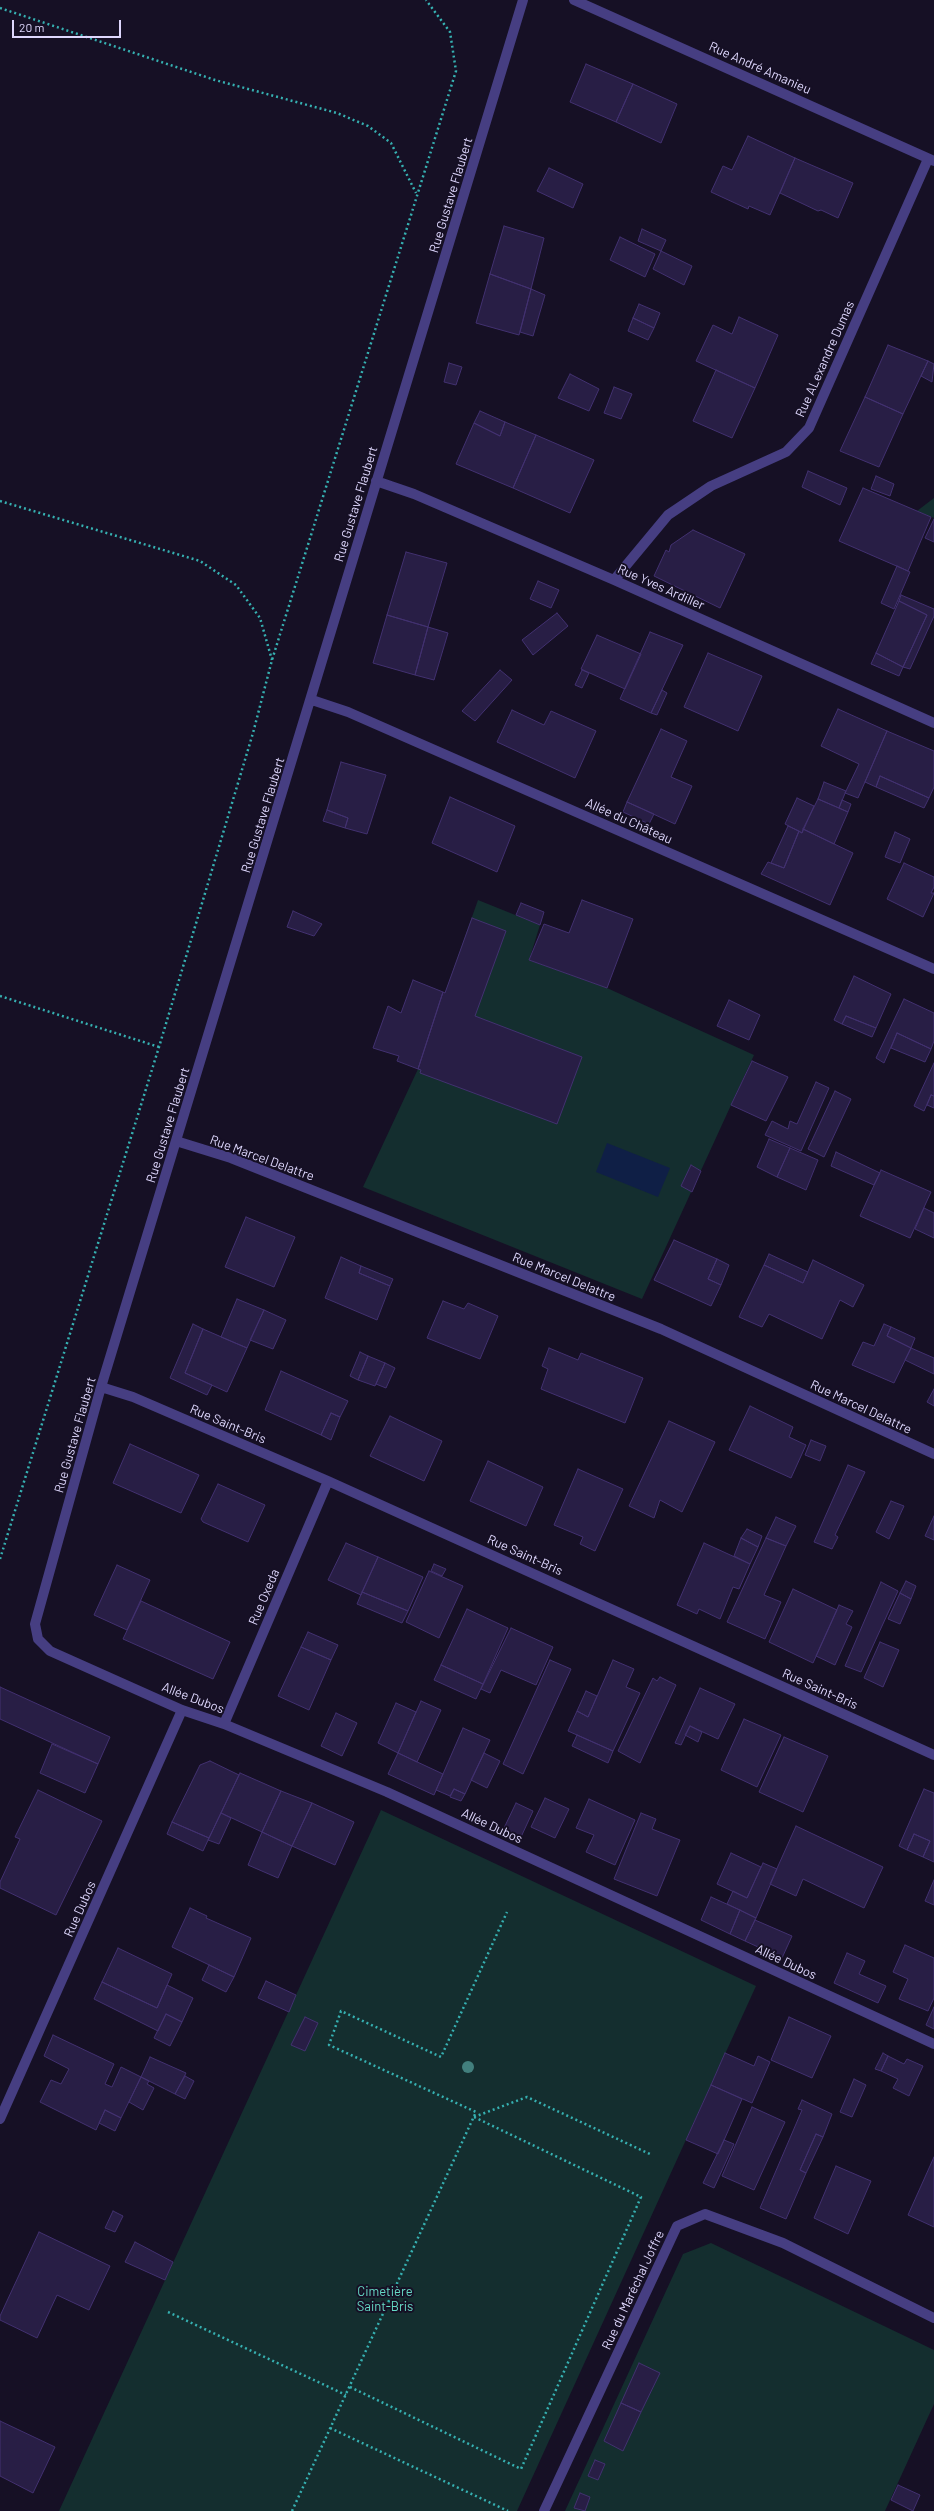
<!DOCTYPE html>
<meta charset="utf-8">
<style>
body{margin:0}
#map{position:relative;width:934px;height:2511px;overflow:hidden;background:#161025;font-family:Barlow,sans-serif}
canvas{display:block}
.scale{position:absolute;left:12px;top:20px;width:109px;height:18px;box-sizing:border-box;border:2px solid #ded7fd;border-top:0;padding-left:5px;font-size:12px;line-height:14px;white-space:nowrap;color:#ded7fd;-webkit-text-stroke:3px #161025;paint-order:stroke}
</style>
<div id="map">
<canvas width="934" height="2511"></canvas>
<div class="scale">20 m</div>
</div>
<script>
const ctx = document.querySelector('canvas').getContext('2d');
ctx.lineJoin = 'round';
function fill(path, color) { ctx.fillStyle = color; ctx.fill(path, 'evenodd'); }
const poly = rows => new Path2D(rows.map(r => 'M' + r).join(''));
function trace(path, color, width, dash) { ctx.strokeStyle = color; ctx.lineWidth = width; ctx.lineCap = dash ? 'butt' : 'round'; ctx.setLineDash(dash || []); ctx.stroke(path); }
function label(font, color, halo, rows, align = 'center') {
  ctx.font = font + ' Barlow,sans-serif'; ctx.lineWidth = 4; ctx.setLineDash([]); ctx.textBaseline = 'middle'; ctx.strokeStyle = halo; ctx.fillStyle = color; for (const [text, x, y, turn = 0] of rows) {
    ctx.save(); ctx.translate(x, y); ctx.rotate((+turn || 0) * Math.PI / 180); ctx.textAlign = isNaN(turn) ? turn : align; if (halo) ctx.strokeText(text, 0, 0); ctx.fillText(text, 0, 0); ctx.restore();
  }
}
fill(poly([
 [934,498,934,518,917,511],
 [478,900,540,925,529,960,607,988,754,1055,642,1299,363,1187,418,1069],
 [381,1810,756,1986,517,2511,59,2511],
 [711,2243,934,2350,934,2404,885,2511,565,2511,683,2254]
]), '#142e2f');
fill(poly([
 [607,1143,670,1168,658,1197,596,1172]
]), '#0f1f46');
const building = poly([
 [586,64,633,84,616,122,570,102,586,64],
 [633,84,677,104,661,143,616,122,633,84],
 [748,136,795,158,770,215,749,206,748,209,711,192,723,166,732,170,748,136],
 [795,158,853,183,838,218,821,210,818,211,780,193,795,158],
 [549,168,583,184,573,208,537,191,549,168],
 [504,226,544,238,531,289,490,274,504,226],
 [642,229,666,240,661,251,638,241,642,229],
 [620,237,655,254,645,277,610,260,620,237],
 [661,251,692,266,684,285,653,269,661,251],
 [490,274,531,289,519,335,476,323,490,274],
 [531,289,545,295,533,336,520,332,531,289],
 [639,304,660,313,654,328,633,318,639,304],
 [739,317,778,335,755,388,696,361,713,325,732,334,739,317],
 [633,318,654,328,648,340,628,331,633,318],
 [888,345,928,361,903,414,865,397,888,345],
 [928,361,934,364,932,382,921,376,928,361],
 [449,363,462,367,456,385,444,382,449,363],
 [716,370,755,388,732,438,693,421,716,370],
 [570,374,599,389,589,411,558,398,570,374],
 [614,387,632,394,621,419,604,413,614,387],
 [865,397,903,414,879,467,840,451,865,397],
 [480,411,505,422,500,436,474,423,480,411],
 [505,422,536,435,513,488,456,464,474,423,500,436,505,422],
 [536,435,594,460,570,513,513,488,536,435],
 [808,471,847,488,840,505,802,487,808,471],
 [876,476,894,484,890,496,871,489,876,476],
 [863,488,931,517,908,571,839,541,863,488],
 [934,519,934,542,925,538,934,519],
 [693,530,745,554,720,608,654,576,666,550,669,552,671,545,693,530],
 [406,552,447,563,428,627,387,615,406,552],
 [897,566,910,572,894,609,881,603,897,566],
 [538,581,559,590,551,608,530,599,538,581],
 [901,595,934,609,934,616,910,669,903,667,927,615,899,601,901,595],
 [899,601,927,615,903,667,876,653,899,601],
 [557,613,568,626,533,655,522,640,557,613],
 [387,615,428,627,415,675,373,663,387,615],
 [428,627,448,633,434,680,415,675,428,627],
 [650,632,683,645,651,713,620,699,650,632],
 [597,635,641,654,625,689,581,669,597,635],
 [708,653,762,676,738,731,684,707,708,653],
 [876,653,903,667,899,676,871,664,876,653],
 [500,670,512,680,475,721,462,711,500,670],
 [582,670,589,673,582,688,575,685,582,670],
 [662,690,667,693,657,715,651,713,662,690],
 [838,709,887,731,858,798,845,793,859,764,821,746,838,709],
 [512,710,544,725,551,711,596,731,575,778,497,742,512,710],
 [661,729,687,741,671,777,692,786,675,824,627,802,661,729],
 [887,731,934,751,934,787,929,798,880,776,876,787,865,782,887,731],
 [341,762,386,775,367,834,345,828,348,818,327,810,341,762],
 [880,776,929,798,924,808,876,787,880,776],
 [824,782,846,791,839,808,818,799,824,782],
 [450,797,515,826,497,872,432,843,450,797],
 [797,798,814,806,802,833,785,824,797,798],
 [818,799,848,812,834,844,803,829,818,799],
 [842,800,851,804,848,812,839,808,842,800],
 [627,802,654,814,649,824,623,812,627,802],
 [327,810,348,818,345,828,323,821,327,810],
 [788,826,799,831,784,868,771,863,788,826],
 [803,829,853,853,830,905,761,874,768,862,784,868,799,831,802,833,803,829],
 [895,832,910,839,900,863,885,857,895,832],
 [904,863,934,877,934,887,931,893,934,893,923,917,887,899,904,863],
 [582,900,633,919,607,988,529,960,544,924,569,933,582,900],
 [521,903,544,912,540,925,516,915,521,903],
 [293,911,322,924,314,936,287,927,293,911],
 [472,918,506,931,475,1016,582,1057,557,1124,420,1073,421,1070,418,1069,443,992,445,993,472,918],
 [854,976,891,994,876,1028,846,1016,842,1024,834,1020,854,976],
 [413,980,443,992,418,1069,397,1061,399,1056,373,1048,388,1006,401,1013,413,980],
 [904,999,934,1013,934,1041,931,1049,897,1033,884,1063,876,1058,904,999],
 [729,1000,760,1015,749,1040,717,1026,729,1000],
 [846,1016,876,1028,872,1037,842,1024,846,1016],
 [897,1033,931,1049,925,1062,891,1048,897,1033],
 [752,1061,788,1077,766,1121,731,1105,752,1061],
 [934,1063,934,1096,931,1095,924,1111,914,1106,934,1063],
 [816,1082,829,1088,801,1151,765,1135,772,1121,788,1129,790,1121,797,1124,816,1082],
 [835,1091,851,1099,824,1157,808,1149,835,1091],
 [931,1095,934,1096,934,1108,927,1105,931,1095],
 [769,1139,790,1148,777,1177,757,1167,769,1139],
 [790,1148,818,1160,806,1190,777,1177,790,1148],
 [836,1152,880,1173,874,1185,831,1166,836,1152],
 [691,1165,701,1171,692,1192,681,1186,691,1165],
 [881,1170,931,1192,910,1238,860,1216,881,1170],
 [924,1208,934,1213,934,1238,915,1229,924,1208],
 [246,1217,295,1237,274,1287,225,1267,246,1217],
 [674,1240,717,1259,708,1279,721,1285,711,1306,654,1280,674,1240],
 [769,1254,808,1272,803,1283,764,1265,769,1254],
 [341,1257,361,1266,359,1273,390,1286,377,1320,325,1298,341,1257],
 [717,1259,729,1265,721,1285,708,1279,717,1259],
 [813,1260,864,1285,853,1307,840,1300,822,1339,769,1314,762,1327,739,1317,764,1265,803,1283,813,1260],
 [361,1266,393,1279,390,1286,359,1273,361,1266],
 [237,1299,264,1310,247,1348,221,1337,237,1299],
 [443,1301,464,1309,468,1303,498,1316,480,1359,427,1338,443,1301],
 [264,1310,286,1320,273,1349,250,1340,264,1310],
 [193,1324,203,1329,185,1373,212,1385,207,1395,170,1378,193,1324],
 [884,1324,891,1327,887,1336,911,1348,894,1383,852,1365,863,1342,874,1346,884,1324],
 [891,1327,915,1338,911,1348,887,1336,891,1327],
 [203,1329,247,1348,227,1392,185,1373,203,1329],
 [549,1348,578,1360,581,1353,643,1378,625,1423,541,1389,548,1369,542,1366,549,1348],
 [911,1348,934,1358,934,1374,905,1360,911,1348],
 [360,1352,368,1356,358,1380,350,1376,360,1352],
 [368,1356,385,1363,375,1386,358,1380,368,1356],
 [385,1363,395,1368,386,1388,376,1384,385,1363],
 [281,1371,348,1401,340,1417,331,1413,321,1435,265,1410,281,1371],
 [934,1389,934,1406,927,1402,934,1389],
 [750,1406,793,1427,789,1437,806,1445,791,1478,729,1450,750,1406],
 [331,1413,340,1417,331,1440,321,1435,331,1413],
 [390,1416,442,1441,424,1481,370,1456,390,1416],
 [669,1421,715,1442,682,1512,660,1500,654,1518,629,1506,669,1421],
 [811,1440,826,1446,820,1461,805,1455,811,1440],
 [130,1444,199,1475,181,1513,113,1483,130,1444],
 [488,1461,543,1487,526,1526,470,1501,488,1461],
 [848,1465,865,1472,835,1535,838,1537,832,1549,814,1542,848,1465],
 [578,1469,623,1489,595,1551,580,1544,583,1537,554,1525,578,1469],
 [218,1484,265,1505,248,1542,203,1522,201,1519,218,1484],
 [891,1501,904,1506,889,1539,876,1532,891,1501],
 [934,1516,934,1540,925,1536,934,1516],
 [776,1517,796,1526,786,1546,766,1538,776,1517],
 [747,1529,762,1536,758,1547,741,1538,747,1529],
 [741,1538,758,1547,750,1564,734,1556,741,1538],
 [766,1538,786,1546,764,1595,781,1602,765,1639,727,1622,766,1538],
 [346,1543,378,1557,361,1595,328,1580,346,1543],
 [704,1543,750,1564,739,1589,733,1587,720,1619,699,1609,697,1614,677,1605,704,1543],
 [378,1557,423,1577,408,1611,362,1592,378,1557],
 [434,1564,446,1569,442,1576,431,1571,434,1564],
 [117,1565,150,1580,127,1630,94,1615,117,1565],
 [429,1571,463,1586,439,1638,406,1622,429,1571],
 [906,1581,916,1586,911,1599,900,1593,906,1581],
 [881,1582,898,1591,861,1672,845,1666,881,1582],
 [793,1589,837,1610,813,1663,769,1642,793,1589],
 [362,1592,408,1611,402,1623,357,1604,362,1592],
 [900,1593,911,1599,900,1624,888,1619,900,1593],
 [141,1601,230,1642,213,1679,123,1639,141,1601],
 [839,1605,853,1611,846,1624,852,1627,835,1665,816,1656,839,1605],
 [467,1609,508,1628,483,1684,441,1665,467,1609],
 [511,1628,553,1647,536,1685,501,1670,490,1693,481,1689,511,1628],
 [308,1632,338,1645,331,1660,301,1647,308,1632],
 [880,1642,899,1650,883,1687,864,1678,880,1642],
 [301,1647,331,1660,309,1710,278,1696,301,1647],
 [550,1660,571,1669,523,1774,503,1764,550,1660],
 [613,1660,634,1669,626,1687,640,1693,613,1751,568,1731,577,1711,588,1717,613,1660],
 [441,1665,483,1684,476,1699,434,1680,441,1665],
 [660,1677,676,1685,640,1763,618,1751,653,1678,657,1681,660,1677],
 [0,1687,110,1737,98,1764,0,1719,0,1687],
 [700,1688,735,1704,718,1739,690,1726,681,1745,675,1743,700,1688],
 [586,1691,597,1696,588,1717,577,1711,586,1691],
 [421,1701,441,1710,417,1762,398,1753,421,1701],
 [396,1703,416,1712,398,1753,378,1743,396,1703],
 [336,1713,357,1723,342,1756,321,1746,336,1713],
 [744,1719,781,1735,757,1787,721,1770,744,1719],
 [690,1726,702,1732,698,1742,685,1735,690,1726],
 [463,1728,490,1740,465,1794,454,1789,450,1796,436,1790,463,1728],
 [577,1735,613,1751,608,1763,572,1746,577,1735],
 [784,1737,828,1756,803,1812,759,1792,784,1737],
 [52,1744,98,1764,85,1793,40,1773,52,1744],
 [398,1753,443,1774,434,1795,388,1774,398,1753],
 [484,1753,500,1761,487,1788,471,1780,484,1753],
 [210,1761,239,1775,209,1838,172,1822,200,1765,210,1761],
 [240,1773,281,1791,262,1832,221,1813,240,1773],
 [454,1789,465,1794,461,1801,450,1797,454,1789],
 [924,1789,934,1793,934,1862,923,1857,930,1841,914,1834,907,1850,899,1846,924,1789],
 [38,1790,102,1821,56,1915,0,1888,0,1882,20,1839,15,1837,38,1790],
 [281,1791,312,1803,292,1846,262,1832,281,1791],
 [545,1798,569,1809,555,1838,531,1827,545,1798],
 [589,1799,635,1820,615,1865,586,1852,594,1835,576,1828,589,1799],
 [312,1803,354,1822,335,1865,292,1846,312,1803],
 [516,1803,533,1811,521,1837,504,1828,516,1803],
 [221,1813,231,1818,219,1844,208,1840,221,1813],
 [641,1813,656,1819,652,1829,680,1840,657,1896,614,1879,641,1813],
 [172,1822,209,1838,203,1851,167,1834,172,1822],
 [796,1826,883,1867,864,1908,803,1879,796,1896,770,1884,796,1826],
 [262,1832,292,1846,278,1878,248,1865,262,1832],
 [914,1834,930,1841,923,1857,907,1850,914,1834],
 [731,1853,761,1867,747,1898,717,1884,731,1853],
 [763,1863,777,1869,756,1918,727,1904,733,1891,747,1898,763,1863],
 [934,1880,934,1905,925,1901,934,1880],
 [711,1897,740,1910,730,1934,701,1920,711,1897],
 [190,1908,207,1916,206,1918,251,1938,234,1977,172,1947,190,1908],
 [740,1910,756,1918,745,1941,730,1934,740,1910],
 [755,1920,792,1936,782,1958,745,1941,755,1920],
 [905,1945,934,1958,934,1998,928,2011,899,1999,908,1979,893,1972,905,1945],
 [118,1948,172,1974,157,2008,102,1982,118,1948],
 [847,1953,865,1961,859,1974,886,1986,878,2003,834,1983,847,1953],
 [209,1965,234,1977,226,1992,202,1980,209,1965],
 [266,1981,296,1995,289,2012,258,1998,266,1981],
 [102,1982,157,2008,167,1985,193,1998,182,2022,166,2014,158,2031,94,1999,102,1982],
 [934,2007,934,2029,926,2025,934,2007],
 [166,2014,182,2022,170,2046,154,2038,166,2014],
 [305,2017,318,2023,305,2051,291,2045,305,2017],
 [789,2017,831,2036,812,2078,771,2060,789,2017],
 [53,2035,114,2064,105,2084,112,2087,121,2067,141,2077,121,2118,105,2110,96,2130,40,2102,51,2080,61,2084,69,2069,44,2056,53,2035],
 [725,2053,754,2066,758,2056,770,2062,752,2103,711,2085,725,2053],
 [883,2053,888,2056,881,2071,875,2069,883,2053],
 [888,2056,904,2064,907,2059,923,2066,909,2096,893,2088,898,2079,881,2071,888,2056],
 [150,2057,186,2073,175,2094,141,2077,150,2057],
 [185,2076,194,2081,185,2099,175,2094,185,2076],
 [141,2077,149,2081,147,2084,154,2088,143,2110,129,2102,141,2077],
 [854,2079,866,2085,852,2117,840,2112,854,2079],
 [711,2085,742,2099,718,2154,686,2140,711,2085],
 [802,2100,832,2114,823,2137,816,2134,800,2170,806,2173,786,2219,760,2208,802,2110,798,2109,802,2100],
 [752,2107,785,2122,754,2190,722,2176,752,2107],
 [105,2110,121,2118,115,2131,99,2123,105,2110],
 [816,2134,823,2137,806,2173,800,2170,816,2134],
 [724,2140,734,2144,714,2188,703,2183,724,2140],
 [934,2157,934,2227,908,2215,934,2157],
 [836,2166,871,2181,848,2234,814,2218,836,2166],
 [113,2211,123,2216,115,2232,105,2228,113,2211],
 [39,2232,110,2266,89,2310,57,2295,37,2338,0,2320,0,2316,39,2232],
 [135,2242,173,2262,165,2280,125,2262,135,2242],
 [639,2363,660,2373,641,2412,621,2403,639,2363],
 [621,2403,641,2412,623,2451,604,2441,621,2403],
 [0,2421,55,2447,33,2493,0,2476,0,2421],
 [595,2460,605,2464,598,2480,588,2476,595,2460],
 [898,2485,920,2495,913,2511,891,2500,898,2485],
 [580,2493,590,2497,585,2511,574,2508,580,2493]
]);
fill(building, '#281e45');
trace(building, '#423170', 1);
trace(poly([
 [0,8,215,80,337,113,368,126,391,143,416,193],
 [0,501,200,561,236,585,260,618,272,660],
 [0,996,159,1047],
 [0,1559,159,1047,253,733,272,660,456,71,450,32,426,0],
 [474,2117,527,2097,652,2155],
 [168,2312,346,2395],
 [350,2387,521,2469,641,2197,474,2117],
 [330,2428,508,2511],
 [292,2511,476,2112,329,2045,341,2011,441,2057,507,1912]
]), '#36b0b1', 2.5, [2, 3]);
trace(poly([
 [523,0,101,1387,35,1624,38,1639,50,1651,182,1710,224,1724,387,1792,934,2044],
 [574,0,934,161],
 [376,481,414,494,614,580,934,723],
 [614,580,668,515,711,486,786,452,809,428,928,159],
 [312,700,348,712,934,969],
 [176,1141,231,1158,661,1329,934,1454],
 [101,1387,133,1397,328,1481,934,1755],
 [224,1724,328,1481],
 [0,2119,182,1710],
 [544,2511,677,2226,705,2214,783,2243,934,2318]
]), '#463e82', 10);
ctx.fillStyle = '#427f7d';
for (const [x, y] of [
 [468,2067]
]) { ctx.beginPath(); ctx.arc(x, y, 6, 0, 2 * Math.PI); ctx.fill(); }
label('13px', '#ded7fd', '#161025', [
 ["Rue André Amanieu",760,68,24],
 ["Rue Gustave Flaubert",451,195,-73],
 ["Rue ALexandre Dumas",825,359,-66],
 ["Rue Gustave Flaubert",356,504,-73],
 ["Rue Yves Ardiller",661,587,24],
 ["Rue Gustave Flaubert",263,815,-73],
 ["Allée du Château",629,821,24],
 ["Rue Gustave Flaubert",168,1125,-73],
 ["Rue Marcel Delattre",262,1158,20],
 ["Rue Marcel Delattre",564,1277,22],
 ["Rue Marcel Delattre",861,1407,25],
 ["Rue Saint-Bris",228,1424,23],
 ["Rue Gustave Flaubert",75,1435,-74],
 ["Rue Saint-Bris",525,1555,24],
 ["Rue Oxeda",264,1597,-67],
 ["Rue Saint-Bris",820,1689,24],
 ["Allée Dubos",193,1698,21],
 ["Allée Dubos",492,1826,25],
 ["Rue Dubos",80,1909,-66],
 ["Allée Dubos",786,1962,25],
 ["Rue du Maréchal Joffre",633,2290,-65]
]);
label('13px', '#66d9c5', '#161025', [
 ["Cimetière",385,2292],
 ["Saint-Bris",385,2307]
]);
</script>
